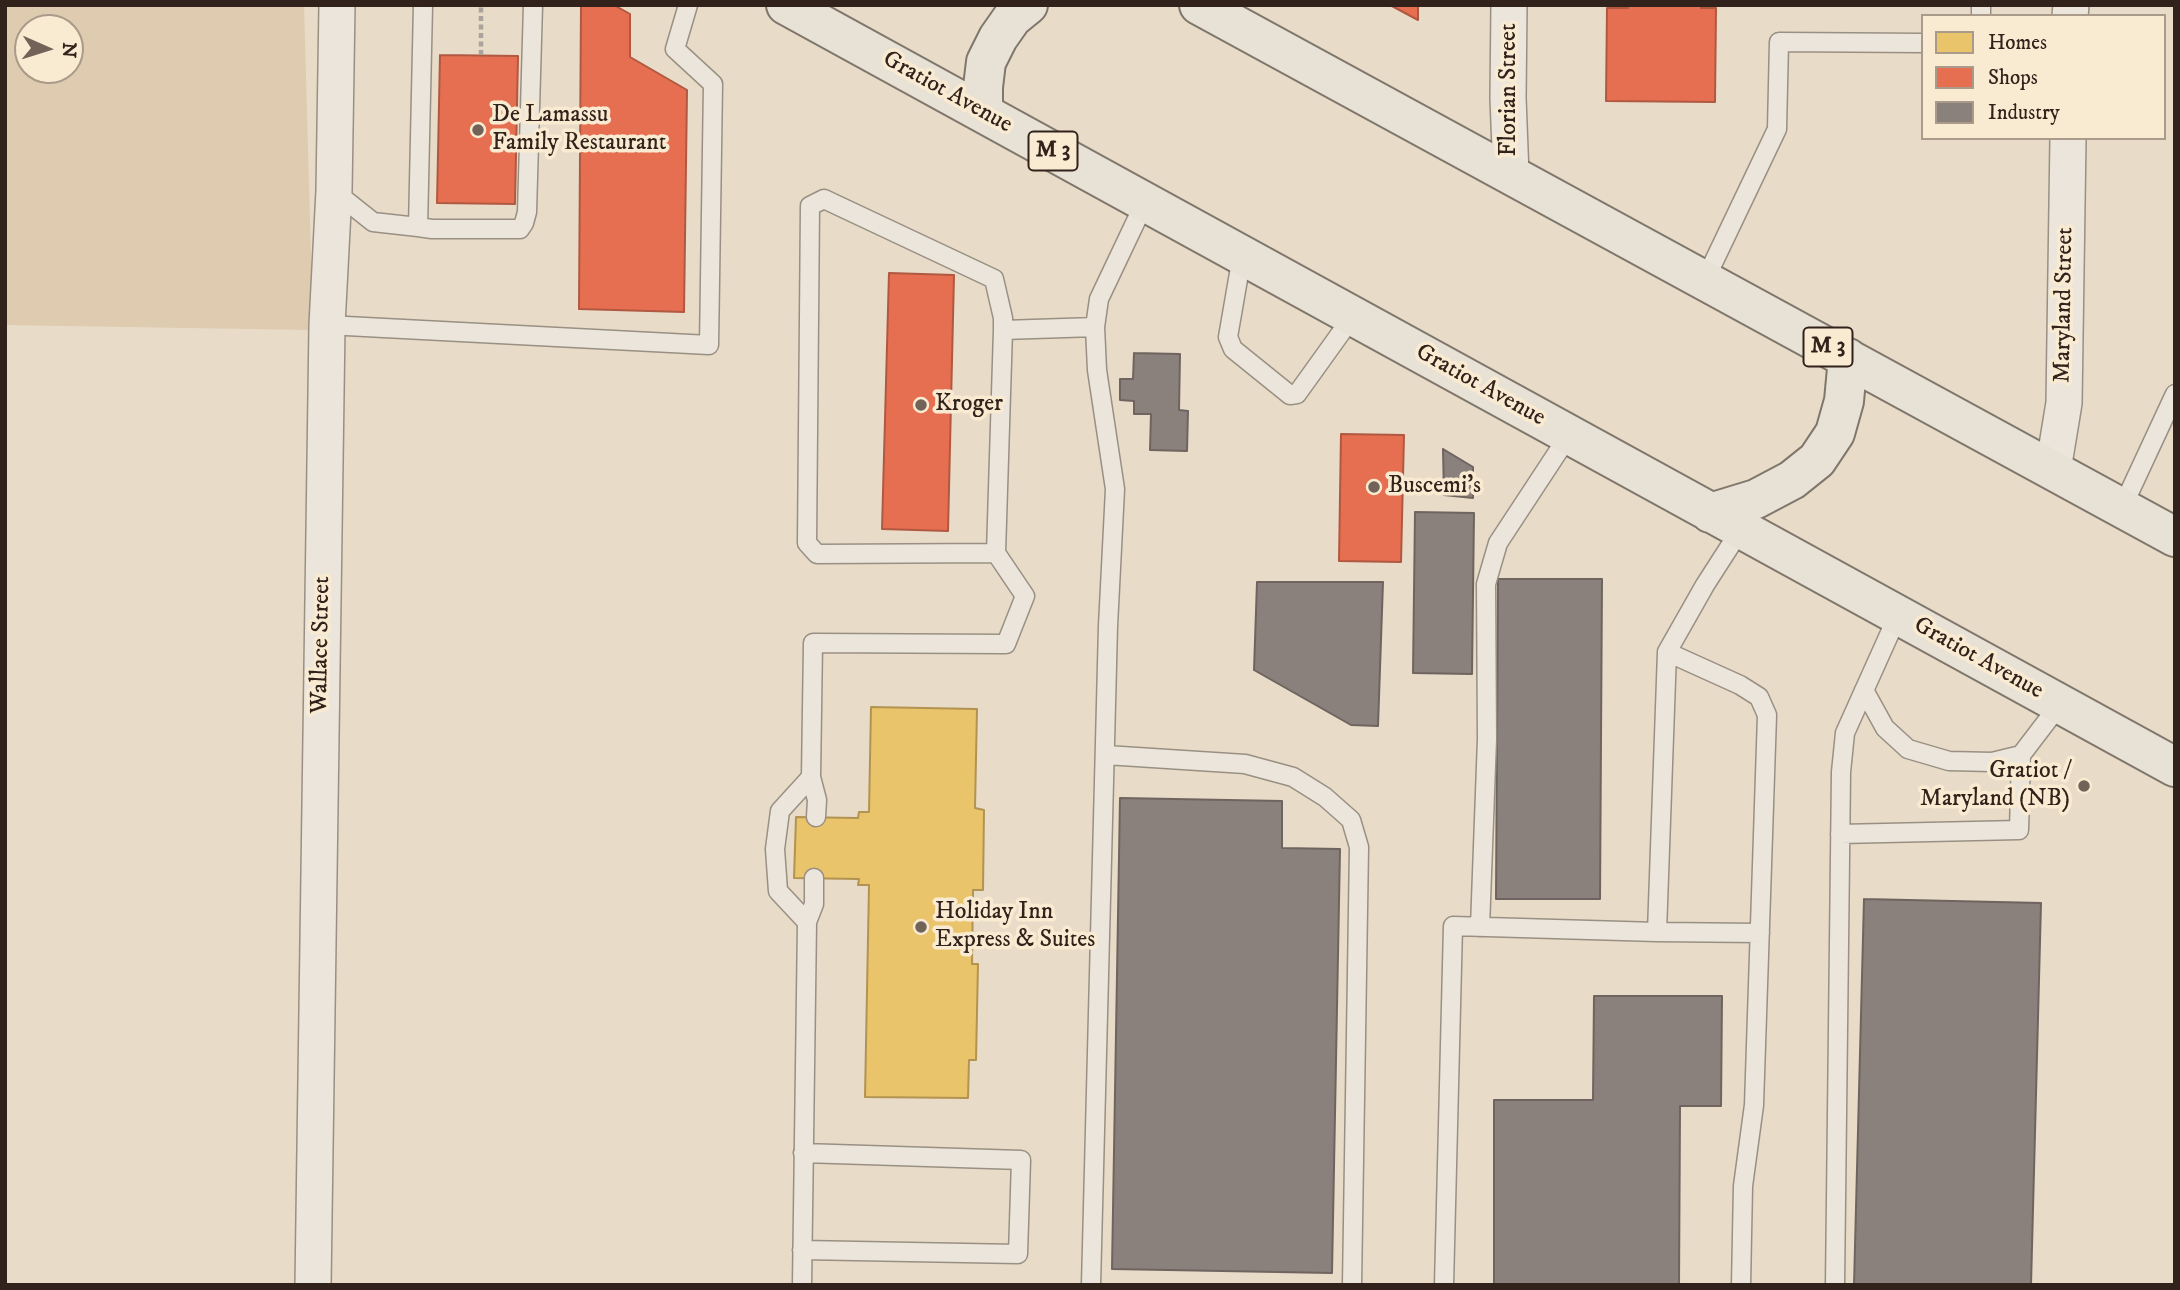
<!DOCTYPE html>
<style>
body{margin:0}
#map{position:relative;width:2180px;height:1290px;overflow:hidden;background:#e8dbc7;font-family:"IM FELL DW Pica",serif}
canvas{display:block}
.frame{position:absolute;inset:0;border:7px solid #31221b;pointer-events:none}
.legend{position:absolute;left:1921px;top:14px;width:245px;height:126px;box-sizing:border-box;background:#f9ead2;border:2px solid #a99a89;margin:0;padding:9px 12px;list-style:none;font-size:21px;color:#31221b}
.legend li{display:flex;align-items:center;gap:14px;height:35px}
.legend b{width:35px;border:2px solid #a99a89}
.north{position:absolute;left:14px;top:14px;width:70px;height:70px;box-sizing:border-box;background:#f9ead2;border:2px solid #a99a89;border-radius:50%;rotate:93deg;font-size:19px;font-weight:700;line-height:28px;text-align:center;color:#31221b}
.north::after{content:'';display:block;margin:auto;width:24px;height:32px;background:#716357;clip-path:polygon(50% 0,100% 100%,50% 72%,0 100%)}
</style>
<div id="map">
<canvas width="2180" height="1290"></canvas>
<div class="frame"></div>
<ul class="legend">
<li><b style="height:19px;background:#e9c46a"></b>Homes</li>
<li><b style="height:19px;background:#e76f51"></b>Shops</li>
<li><b style="height:19px;background:#8a817c"></b>Industry</li>
</ul>
<div class="north">N</div>
</div>
<script>
const ctx = document.querySelector('canvas').getContext('2d');
ctx.lineJoin = 'round';
function fill(path, color) { ctx.fillStyle = color; ctx.fill(path, 'evenodd'); }
const poly = rows => new Path2D(rows.map(r => 'M' + r).join(''));
function trace(path, color, width, dash) { ctx.strokeStyle = color; ctx.lineWidth = width; ctx.lineCap = dash ? 'butt' : 'round'; ctx.setLineDash(dash || []); ctx.stroke(path); }
function label(font, color, halo, rows, align = 'center') {
  ctx.font = font + ' "IM FELL DW Pica",serif'; ctx.lineWidth = 7; ctx.setLineDash([]); ctx.textBaseline = 'middle'; ctx.strokeStyle = halo; ctx.fillStyle = color; for (const [text, x, y, turn = 0] of rows) {
    ctx.save(); ctx.translate(x, y); ctx.rotate((+turn || 0) * Math.PI / 180); ctx.textAlign = isNaN(turn) ? turn : align; if (halo) ctx.strokeText(text, 0, 0); ctx.fillText(text, 0, 0); ctx.restore();
  }
}
fill(poly([
 [5,5,304,5,313,330,5,325],
 [28,28,70,28,70,70,28,70]
]), '#decbb0');
const homes = poly([
 [871,707,977,709,975,808,984,810,983,890,973,890,972,964,978,964,976,1060,969,1060,968,1098,865,1097,869,885,858,885,859,879,794,878,796,817,858,818,859,812,869,812,871,707]
]);
fill(homes, '#e9c46a');
trace(homes, '#b29352', 2);
const shops = poly([
 [581,5,614,5,630,14,630,57,687,90,684,312,579,309,581,5],
 [1390,5,1418,5,1418,20,1390,5],
 [1628,5,1701,5,1701,8,1716,8,1715,102,1606,101,1607,8,1628,8,1628,5],
 [440,55,518,56,515,204,437,203,440,55],
 [889,273,954,275,948,531,882,529,889,273],
 [1341,434,1404,435,1401,562,1339,561,1341,434]
]);
fill(shops, '#e76f51');
trace(shops, '#b05841', 2);
const industry = poly([
 [1134,353,1180,354,1179,410,1188,411,1187,451,1150,450,1151,414,1134,414,1134,401,1120,400,1120,379,1133,379,1134,353],
 [1443,449,1473,467,1473,498,1444,495,1443,449],
 [1415,512,1474,513,1472,674,1413,673,1415,512],
 [1498,579,1602,579,1600,899,1496,899,1498,579],
 [1257,582,1383,582,1378,726,1351,725,1254,670,1257,582],
 [1120,798,1282,801,1282,848,1340,849,1332,1273,1112,1269,1120,798],
 [1864,899,2041,903,2031,1285,1854,1285,1864,899],
 [1594,996,1722,996,1721,1106,1680,1106,1679,1285,1494,1285,1494,1100,1593,1100,1594,996]
]);
fill(industry, '#8a817c');
trace(industry, '#6f645f', 2);
const lane = poly([
 [423,5,418,227,432,229,520,229,524,223,527,212,533,5],
 [1981,16,1981,5],
 [334,191,373,222,418,227],
 [1242,256,1228,337,1233,349,1290,395,1297,394,1353,316],
 [1705,280,1777,129,1779,42,1923,43],
 [327,325,709,345,713,84,675,49,688,5],
 [1003,330,996,553,817,554,807,543,810,206,824,199,994,279,1003,318,1003,330,1095,327],
 [2122,508,2175,394],
 [1667,652,1705,585,1741,529],
 [1864,690,1885,728,1908,749,1949,761,1992,762,2021,755],
 [1106,755,1245,764,1293,777,1325,797,1351,820,1359,847,1352,1285],
 [811,777,817,800,816,817],
 [1840,834,2019,830,2021,755,2060,704],
 [807,922,814,904,814,878],
 [1480,927,1487,739,1486,584,1498,543,1569,435],
 [1657,932,1760,933],
 [802,1250,1018,1254,1021,1160,803,1153],
 [802,1285,807,922,778,891,775,849,780,811,811,777,813,643,1006,644,1025,596,996,553],
 [1091,1285,1108,626,1115,489,1097,370,1095,327,1099,299,1145,202],
 [1444,1285,1453,926,1657,932,1667,652,1740,685,1759,697,1767,715,1754,1105,1743,1186,1741,1285],
 [1835,1285,1841,772,1845,733,1898,615]
]);
const street = poly([
 [1509,5,1508,98,1511,175],
 [2070,16,2071,5],
 [2053,470,2064,403,2068,138],
 [313,1285,327,325,334,191,337,5]
]);
const primary = poly([
 [786,5,2175,767],
 [1199,5,2175,537],
 [983,112,983,87,986,62,998,38,1012,18,1028,5],
 [1710,513,1756,499,1792,480,1817,460,1835,433,1844,401,1848,358]
]);
trace(lane, '#999083', 21);
trace(street, '#999083', 38);
trace(primary, '#80776c', 42);
trace(poly([
 [481,55,481,5]
]), '#aaa39b', 4.5, [5, 3.5]);
trace(lane, '#ebe5db', 18);
trace(street, '#ebe5db', 35);
trace(primary, '#e8e1d5', 38);
for (const [x, y, r, color] of [
 [478,130,7,"#716357"],
 [921,405,7,"#716357"],
 [1374,487,7,"#716357"],
 [2084,786,7,"#716357"],
 [921,927,7,"#716357"]
]) { const dot = new Path2D(); dot.arc(x, y, r, 0, 2 * Math.PI); ctx.fillStyle = color; ctx.fill(dot); trace(dot, '#f9ead2', 2.5); }
for (const [x, y, w] of [
 [1053,151,49],
 [1828,347,49]
]) { const box = new Path2D(); box.roundRect(x - w / 2, y - 19.5, w, 39, 5); ctx.fillStyle = '#f9ead2'; ctx.fill(box); trace(box, '#31221b', 2); }
label('bold 23px', '#31221b', null, [
 ["M 3",1053,151],
 ["M 3",1828,347]
]);
label('24px', '#31221b', '#f9ead2', [
 ["Florian Street",1510,90,-90],
 ["Gratiot Avenue",947,93,29],
 ["Maryland Street",2065,305,-89],
 ["Gratiot Avenue",1480,386,29],
 ["Wallace Street",322,645,-89],
 ["Gratiot Avenue",1978,659,29]
]);
label('24px', '#31221b', '#f9ead2', [
 ["De Lamassu",492,116],
 ["Family Restaurant",492,144],
 ["Kroger",935,405],
 ["Buscemi's",1388,487],
 ["Gratiot /",2070,772,"right"],
 ["Maryland (NB)",2070,800,"right"],
 ["Holiday Inn",935,913],
 ["Express & Suites",935,941]
], 'left');
</script>
